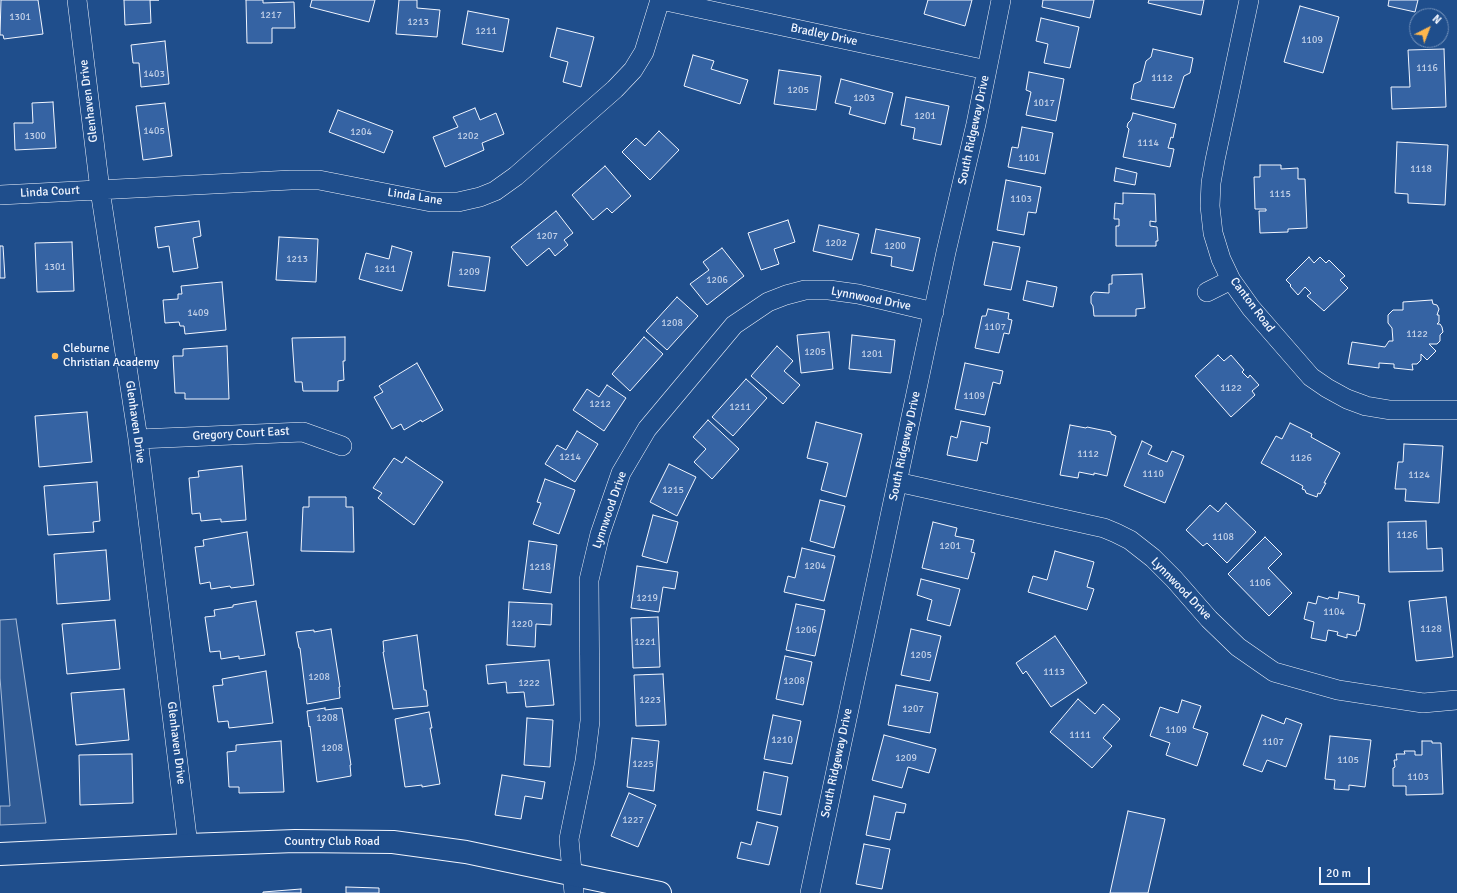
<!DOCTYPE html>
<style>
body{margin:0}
#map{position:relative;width:1457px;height:893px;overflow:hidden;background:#1f4e8c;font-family:Signika,sans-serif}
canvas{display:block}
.north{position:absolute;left:1409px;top:8px;width:40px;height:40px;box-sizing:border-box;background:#1f4e8c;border:1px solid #7391ba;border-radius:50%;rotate:42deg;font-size:11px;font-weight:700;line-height:16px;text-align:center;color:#f2f6ff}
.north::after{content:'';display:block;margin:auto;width:14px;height:18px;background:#ffb74d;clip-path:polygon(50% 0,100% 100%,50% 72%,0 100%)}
.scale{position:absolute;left:1319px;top:867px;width:51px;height:18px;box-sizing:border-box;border:2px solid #f2f6ff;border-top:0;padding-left:5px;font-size:12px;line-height:14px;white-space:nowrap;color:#f2f6ff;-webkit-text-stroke:3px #1f4e8c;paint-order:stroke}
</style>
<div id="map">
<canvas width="1457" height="893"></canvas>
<div class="north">N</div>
<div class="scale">20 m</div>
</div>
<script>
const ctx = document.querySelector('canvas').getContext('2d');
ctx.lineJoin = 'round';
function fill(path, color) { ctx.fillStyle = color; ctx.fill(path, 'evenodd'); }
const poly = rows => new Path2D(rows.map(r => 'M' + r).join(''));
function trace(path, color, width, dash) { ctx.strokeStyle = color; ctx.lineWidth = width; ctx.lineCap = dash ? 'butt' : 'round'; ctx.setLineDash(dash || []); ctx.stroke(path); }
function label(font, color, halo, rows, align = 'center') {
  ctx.font = font + ' Signika,sans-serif'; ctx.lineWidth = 3; ctx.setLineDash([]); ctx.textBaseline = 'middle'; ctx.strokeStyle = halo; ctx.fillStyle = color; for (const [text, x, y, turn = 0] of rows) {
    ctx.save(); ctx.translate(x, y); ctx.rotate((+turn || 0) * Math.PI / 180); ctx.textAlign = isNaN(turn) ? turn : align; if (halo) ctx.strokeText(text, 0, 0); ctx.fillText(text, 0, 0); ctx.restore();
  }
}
const green = poly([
 [16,619,46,823,0,825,0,806,10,806,0,678,0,620,16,619]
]);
fill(green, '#305b95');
trace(green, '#a8bbd7', 1);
const building = poly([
 [1,0,38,0,43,34,4,39,3,35,0,35,1,0],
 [124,0,159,0,150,0,151,23,125,25,124,0],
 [246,0,263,0,263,3,294,2,295,28,272,28,272,43,247,43,246,0],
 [312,0,375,0,369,22,310,7,312,0],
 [399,0,417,0,417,8,440,10,437,37,396,34,399,0],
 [928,0,972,0,965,26,924,14,928,0],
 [1043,0,1094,0,1090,18,1042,7,1043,0],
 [1149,0,1204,0,1201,15,1148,3,1149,0],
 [1389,0,1418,0,1415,12,1388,6,1389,0],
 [1300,6,1339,17,1323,73,1284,62,1300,6],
 [468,11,509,19,503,52,462,44,468,11],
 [1041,18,1079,27,1070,68,1044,63,1048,44,1036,41,1041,18],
 [557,28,594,37,581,87,563,82,568,62,550,57,557,28],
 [165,41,169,84,141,87,139,63,133,63,131,45,165,41],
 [1153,49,1193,58,1190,73,1184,76,1174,108,1131,99,1134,84,1141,81,1146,61,1151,57,1153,49],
 [1444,49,1446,107,1392,109,1391,87,1410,87,1408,50,1444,49],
 [693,55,714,61,711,69,748,80,740,104,684,86,693,55],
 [779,70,821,76,816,110,774,104,779,70],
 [1029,72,1064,79,1056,121,1026,115,1031,92,1026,90,1029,72],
 [841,79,893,93,885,124,849,114,851,107,835,103,841,79],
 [906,97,949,106,941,145,913,139,915,128,901,125,906,97],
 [53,102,56,148,15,150,14,123,33,123,32,103,53,102],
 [165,103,172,156,143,160,136,106,165,103],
 [475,108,480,120,496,113,504,134,482,143,484,150,445,167,433,137,458,127,453,117,475,108],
 [338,110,393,131,384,153,329,132,338,110],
 [1133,113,1176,124,1173,138,1171,137,1168,148,1174,149,1170,167,1123,157,1129,129,1127,127,1128,123,1131,120,1133,113],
 [1022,127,1053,133,1045,174,1008,167,1012,147,1018,148,1022,127],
 [659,131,679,150,650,180,622,152,636,138,645,146,659,131],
 [1397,142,1448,145,1445,205,1408,203,1408,194,1395,193,1397,142],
 [1260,165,1281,165,1281,169,1298,168,1298,179,1305,179,1307,228,1288,229,1288,232,1260,233,1259,211,1266,211,1266,209,1255,209,1254,177,1260,177,1260,165],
 [605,166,631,196,612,213,607,208,593,220,572,195,605,166],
 [1116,168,1137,173,1135,185,1114,181,1116,168],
 [1006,180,1041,187,1036,213,1028,212,1024,235,997,230,1006,180],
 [1123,193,1155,194,1156,222,1150,221,1150,226,1157,227,1158,241,1156,241,1156,246,1116,246,1116,226,1119,226,1119,219,1114,219,1115,203,1123,204,1123,193],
 [556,211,573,233,564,240,568,245,555,256,549,248,527,266,511,247,556,211],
 [788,220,795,242,774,249,779,264,761,270,748,233,788,220],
 [199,221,201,236,193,238,198,268,173,272,169,246,158,248,155,227,199,221],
 [819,225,859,234,852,260,813,251,819,225],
 [876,229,920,238,913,271,891,266,892,257,871,253,876,229],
 [279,237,318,239,316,282,276,280,279,237],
 [72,242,74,291,37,292,35,243,72,242],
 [993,242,1020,247,1011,290,984,285,993,242],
 [0,246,3,246,5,278,0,278,0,246],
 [392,246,412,252,402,291,359,279,366,253,389,259,392,246],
 [722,248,744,276,707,305,690,284,709,270,703,262,722,248],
 [453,252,490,257,485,291,448,286,453,252],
 [1309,257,1314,263,1320,257,1326,263,1329,260,1345,276,1340,280,1348,288,1324,311,1307,296,1311,293,1305,287,1298,295,1290,286,1291,285,1286,280,1309,257],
 [1142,274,1145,308,1136,309,1136,316,1094,316,1093,306,1091,303,1091,296,1094,292,1109,293,1109,284,1112,284,1112,275,1142,274],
 [1027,281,1057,287,1053,307,1023,300,1027,281],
 [222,282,226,330,185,334,184,326,180,326,179,322,165,323,163,300,178,299,178,294,182,294,181,286,222,282],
 [677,297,698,316,667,350,646,331,677,297],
 [1432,300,1433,304,1437,305,1439,309,1437,315,1439,315,1439,322,1437,324,1440,324,1442,327,1443,332,1440,335,1440,341,1437,344,1429,344,1436,351,1427,360,1421,354,1421,360,1417,364,1412,364,1413,370,1394,368,1394,364,1379,363,1379,368,1348,364,1352,342,1385,347,1389,341,1393,341,1392,328,1388,323,1388,315,1393,310,1403,310,1403,302,1432,300],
 [988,309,1009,313,1008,319,1012,320,1009,334,1004,333,999,353,975,348,982,316,986,316,988,309],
 [829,332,833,369,801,373,797,335,829,332],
 [852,335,895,340,891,373,849,369,852,335],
 [345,337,345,361,343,361,344,380,338,381,338,391,303,391,302,382,295,382,292,338,345,337],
 [644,337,663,354,630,391,612,374,644,337],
 [227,346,229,399,185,399,185,393,175,393,173,356,183,356,183,349,227,346],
 [777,346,793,361,784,371,800,385,783,404,751,376,777,346],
 [1218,355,1224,361,1231,355,1244,370,1242,372,1248,378,1250,375,1259,385,1252,391,1255,395,1231,417,1195,376,1218,355],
 [417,363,443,410,422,422,421,420,404,430,401,424,392,429,374,397,383,392,379,386,417,363],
 [965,363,1003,371,1000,384,993,382,985,415,955,409,965,363],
 [746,379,767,398,733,436,712,417,746,379],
 [607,385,626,398,604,431,573,410,587,389,599,397,607,385],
 [87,412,92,462,39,467,35,416,87,412],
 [708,420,739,449,712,479,694,462,706,449,693,437,708,420],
 [961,421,990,427,987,444,981,442,977,461,947,455,951,436,957,438,961,421],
 [816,422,862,434,846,497,821,490,828,463,807,458,816,422],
 [1290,423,1312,434,1311,437,1340,453,1324,483,1326,483,1320,494,1318,493,1317,497,1306,493,1305,490,1302,489,1303,486,1261,463,1276,436,1282,439,1290,423],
 [1070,425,1086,428,1087,427,1111,432,1111,434,1116,436,1107,476,1094,473,1094,475,1079,472,1078,478,1060,475,1070,425],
 [577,431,598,444,575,482,545,464,557,445,566,450,577,431],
 [1142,441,1152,446,1148,454,1167,462,1172,451,1184,456,1165,503,1124,486,1142,441],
 [1404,444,1443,446,1439,503,1405,501,1406,489,1395,489,1398,462,1403,462,1404,444],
 [406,457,443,482,414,525,378,498,382,493,373,488,394,458,402,463,406,457],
 [669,464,696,477,677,516,650,502,669,464],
 [242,466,246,520,221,522,221,519,201,521,200,513,192,514,189,478,199,477,198,471,242,466],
 [545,479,575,490,559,534,533,524,541,503,537,502,545,479],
 [97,482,100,521,93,522,94,532,48,535,44,486,97,482],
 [309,497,346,497,346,507,353,507,354,552,301,551,303,507,309,507,309,497],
 [820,500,845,506,834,548,810,541,820,500],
 [1226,503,1256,532,1227,563,1207,543,1203,546,1186,530,1210,505,1218,512,1226,503],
 [653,515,678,522,667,563,642,556,653,515],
 [1426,521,1427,549,1442,548,1443,571,1389,572,1388,522,1426,521],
 [933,522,957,528,955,536,974,540,971,552,975,553,968,579,922,568,933,522],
 [247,532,254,585,231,588,230,586,211,589,210,582,200,584,195,547,204,546,203,540,247,532],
 [1265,537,1282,554,1268,568,1292,593,1269,616,1228,574,1265,537],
 [529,541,557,545,551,593,523,589,529,541],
 [802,548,835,556,824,601,784,592,788,576,795,578,802,548],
 [106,550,110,600,57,604,54,554,106,550],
 [1055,551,1094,562,1087,587,1094,589,1087,610,1028,592,1033,576,1047,580,1055,551],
 [637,566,678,572,675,589,663,587,659,612,631,608,637,566],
 [921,579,960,589,950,626,927,620,932,600,917,595,921,579],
 [1339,592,1359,596,1358,603,1365,604,1359,631,1357,631,1356,636,1347,634,1347,638,1337,635,1338,632,1328,630,1326,641,1311,638,1314,622,1304,619,1308,602,1316,604,1318,596,1328,599,1329,597,1338,599,1339,592],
 [1446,597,1453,657,1416,661,1409,601,1446,597],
 [256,601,265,655,239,659,239,656,221,659,220,651,210,652,205,617,215,616,214,610,233,607,233,605,256,601],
 [509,602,552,604,551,625,536,624,535,647,507,645,509,602],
 [796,604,825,610,815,656,786,650,796,604],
 [658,617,660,667,633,668,631,618,658,617],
 [115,620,120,669,67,674,62,624,115,620],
 [331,629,340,687,339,687,340,698,307,704,300,648,299,648,296,632,314,630,314,632,331,629],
 [911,629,941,636,930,681,901,675,911,629],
 [417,635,424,690,426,690,428,706,393,709,383,652,384,652,383,641,417,635],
 [1055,636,1087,683,1051,707,1026,671,1023,674,1016,663,1055,636],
 [785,656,812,662,803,705,776,699,785,656],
 [549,660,554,705,526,707,524,692,507,693,506,682,488,684,486,665,549,660],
 [266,671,273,723,229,728,228,721,218,722,213,686,223,685,222,679,266,671],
 [663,674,666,725,636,726,634,675,663,674],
 [896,685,938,693,930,733,888,725,896,685],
 [124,689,129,740,76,745,71,693,124,689],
 [1078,699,1095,714,1103,704,1120,719,1103,738,1112,746,1092,768,1050,732,1078,699],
 [1182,700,1201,706,1193,728,1208,733,1197,766,1166,755,1170,743,1150,736,1160,707,1178,713,1182,700],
 [325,708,325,710,342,708,351,765,350,765,351,776,317,782,310,726,309,727,307,711,325,708],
 [429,712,432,728,430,728,440,784,422,787,422,785,405,787,395,719,429,712],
 [773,715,801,721,792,764,764,759,773,715],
 [1262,715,1284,724,1286,718,1302,724,1286,767,1267,760,1262,772,1243,765,1262,715],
 [527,718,553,720,550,767,524,765,527,718],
 [884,735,936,749,929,773,908,767,902,788,872,780,884,735],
 [1330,736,1371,740,1365,787,1349,785,1349,790,1334,789,1335,780,1325,779,1330,736],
 [632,738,659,741,654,791,627,787,632,738],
 [281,741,284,792,239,793,239,787,229,787,227,752,236,751,236,745,281,741],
 [1422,741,1432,741,1432,743,1441,743,1443,794,1406,795,1406,786,1393,786,1393,768,1395,767,1394,760,1397,760,1396,754,1405,754,1404,751,1415,751,1415,755,1422,755,1422,741],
 [132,754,133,803,80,805,79,755,132,754],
 [764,772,788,777,781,815,757,810,764,772],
 [502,775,545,782,542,799,525,796,521,819,495,815,502,775],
 [629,793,656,805,638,847,611,836,629,793],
 [874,796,906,804,904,813,896,812,890,840,866,835,874,796],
 [1128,811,1165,819,1148,893,1110,893,1128,811],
 [757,822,778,827,769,865,737,858,741,842,751,845,757,822],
 [864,844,890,849,882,889,856,884,864,844],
 [346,887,379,888,379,893,346,893,346,887],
 [301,889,301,893,263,893,263,892,301,889]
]);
fill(building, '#3563a3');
trace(building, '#f2f6ff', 1);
const minor = poly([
 [77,0,100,190,138,439,188,845],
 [661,0,987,70],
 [1249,0,1215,160,1211,183,1210,206,1213,233,1221,259,1231,280,1251,308,1311,377,1327,388,1347,399,1366,406,1390,410,1457,410],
 [0,195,291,180,319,180,431,202,458,202,480,197,495,191,516,176,615,89,633,70,644,52,660,0],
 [1207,292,1231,280],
 [138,439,303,432,342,446],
 [897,482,1104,528,1116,533,1130,540,1153,558,1174,579,1209,619,1238,647,1274,672,1338,690,1423,703,1457,700],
 [574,893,569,839,585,761,590,721,589,580,600,534,621,473,647,429,734,325,768,302,786,295,805,290,829,290,858,294,934,312],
 [810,893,946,252,976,124,1001,0]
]);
const major = poly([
 [0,854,188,845,295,841,393,842,466,852,660,893]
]);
trace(minor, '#f2f6ff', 20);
trace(major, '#f2f6ff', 24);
trace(minor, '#1f4e8c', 19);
trace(major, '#1f4e8c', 22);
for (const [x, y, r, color] of [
 [55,356,4,"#ffb74d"]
]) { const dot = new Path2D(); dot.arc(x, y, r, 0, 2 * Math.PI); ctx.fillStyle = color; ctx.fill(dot); trace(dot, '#1f4e8c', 1.5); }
label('10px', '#c3d1e8', null, [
 ["1217",271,15],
 ["1301",20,17],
 ["1213",418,22],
 ["1211",486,31],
 ["1109",1312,40],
 ["1116",1427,68],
 ["1403",154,74],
 ["1112",1162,78],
 ["1205",798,90],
 ["1203",864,98],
 ["1017",1044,103],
 ["1201",925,116],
 ["1405",154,131],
 ["1204",361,132],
 ["1300",35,136],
 ["1202",468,136],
 ["1114",1148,143],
 ["1101",1029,158],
 ["1118",1421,169],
 ["1115",1280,194],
 ["1103",1021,199],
 ["1207",547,236],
 ["1202",836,243],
 ["1200",895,246],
 ["1213",297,259],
 ["1301",55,267],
 ["1211",385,269],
 ["1209",469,272],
 ["1206",717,280],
 ["1409",198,313],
 ["1208",672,323],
 ["1107",995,327],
 ["1122",1417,334],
 ["1205",815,352],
 ["1201",872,354],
 ["1122",1231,388],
 ["1109",974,396],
 ["1212",600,404],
 ["1211",740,407],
 ["1112",1088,454],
 ["1214",570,457],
 ["1126",1301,458],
 ["1110",1153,474],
 ["1124",1419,475],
 ["1215",673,490],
 ["1126",1407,535],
 ["1108",1223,537],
 ["1201",950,546],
 ["1204",815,566],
 ["1218",540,567],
 ["1106",1260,583],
 ["1219",647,598],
 ["1104",1334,612],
 ["1220",522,624],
 ["1128",1431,629],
 ["1206",806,630],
 ["1221",645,642],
 ["1205",921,655],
 ["1113",1054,672],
 ["1208",319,677],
 ["1208",794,681],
 ["1222",529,683],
 ["1223",650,700],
 ["1207",913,709],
 ["1208",327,718],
 ["1109",1176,730],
 ["1111",1080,735],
 ["1210",782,740],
 ["1107",1273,742],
 ["1208",332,748],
 ["1209",906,758],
 ["1105",1348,760],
 ["1225",643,764],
 ["1103",1418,777],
 ["1227",633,820]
]);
label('12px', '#f2f6ff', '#1f4e8c', [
 ["Bradley Drive",824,35,12],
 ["Glenhaven Drive",89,101,-97],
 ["South Ridgeway Drive",974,130,-78],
 ["Linda Court",50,192,-3],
 ["Linda Lane",415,197,9],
 ["Lynnwood Drive",871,299,11],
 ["Canton Road",1252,305,53],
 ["Glenhaven Drive",135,422,82],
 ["Gregory Court East",241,434,-3],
 ["South Ridgeway Drive",905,446,-78],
 ["Lynnwood Drive",610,510,-71],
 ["Lynnwood Drive",1181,589,46],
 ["Glenhaven Drive",176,743,83],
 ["South Ridgeway Drive",837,763,-78],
 ["Country Club Road",332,842]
]);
label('12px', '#f2f6ff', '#1f4e8c', [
 ["Cleburne",63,349],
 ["Christian Academy",63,363]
], 'left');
</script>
